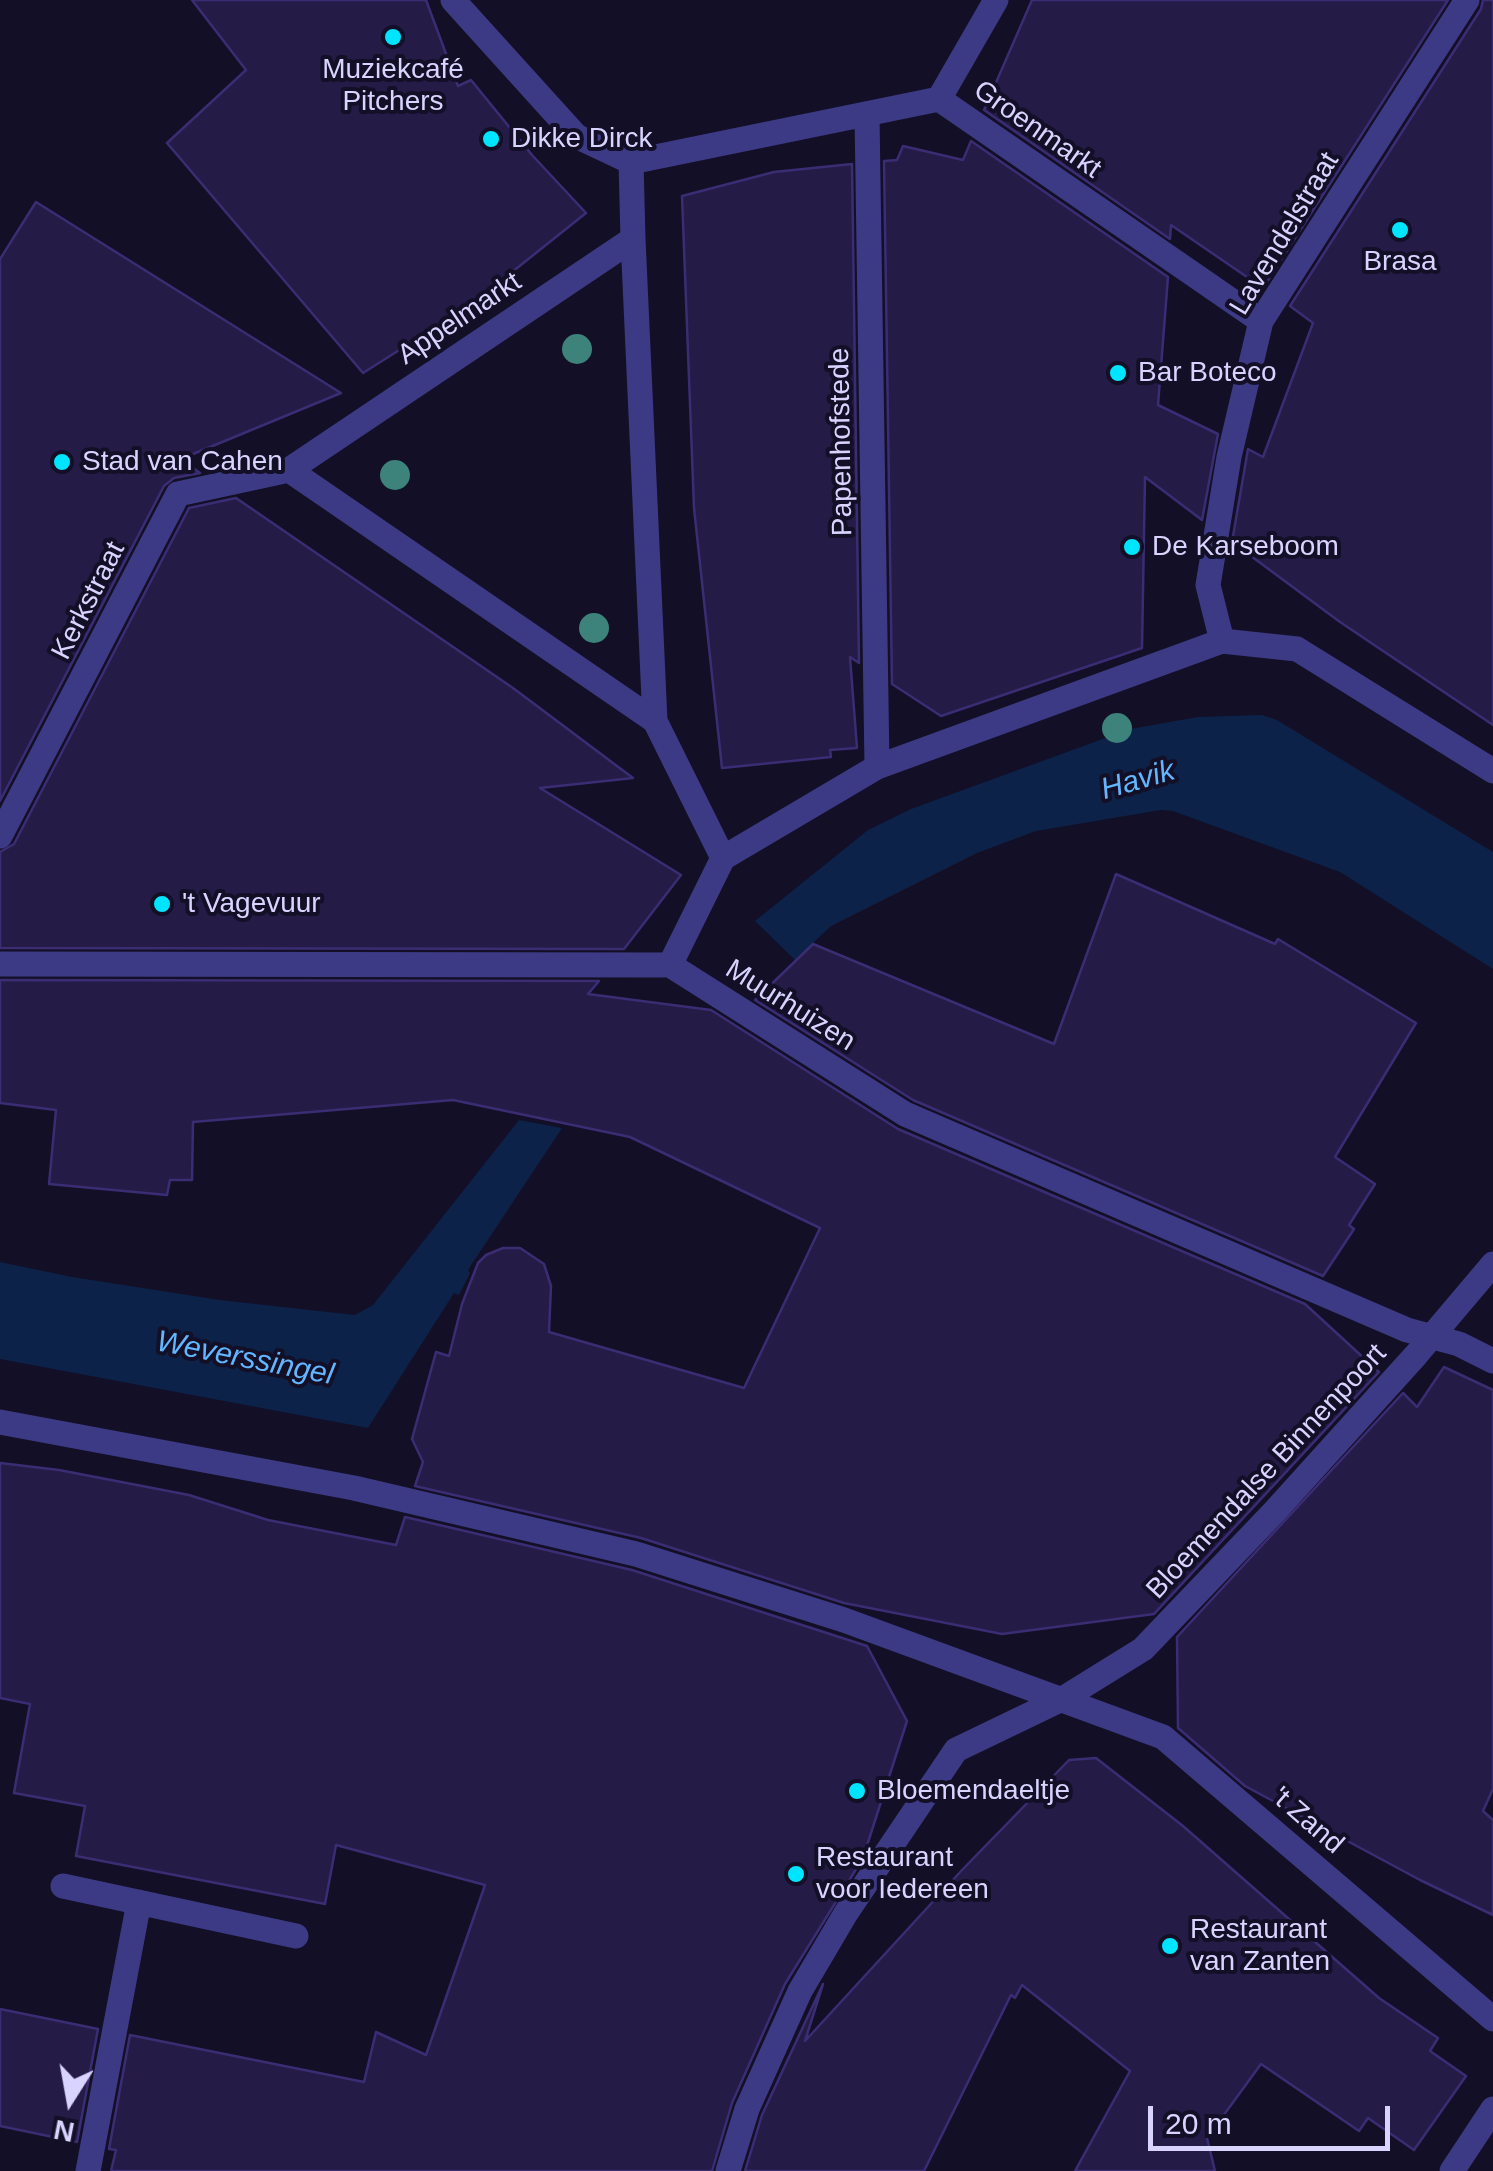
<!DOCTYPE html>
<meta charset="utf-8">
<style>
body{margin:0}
#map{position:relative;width:1493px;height:2171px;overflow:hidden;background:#130f26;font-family:Helvetica,sans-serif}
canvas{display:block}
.north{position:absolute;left:20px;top:2051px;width:100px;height:100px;-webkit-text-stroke:8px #130f26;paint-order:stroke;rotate:191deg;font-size:28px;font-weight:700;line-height:40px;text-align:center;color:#d9d4ff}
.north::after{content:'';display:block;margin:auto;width:35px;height:45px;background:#d9d4ff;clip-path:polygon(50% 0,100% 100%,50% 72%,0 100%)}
.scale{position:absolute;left:1148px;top:2106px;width:242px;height:45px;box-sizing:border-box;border:5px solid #d9d4ff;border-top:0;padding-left:12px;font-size:30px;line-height:35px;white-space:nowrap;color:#d9d4ff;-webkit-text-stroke:8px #130f26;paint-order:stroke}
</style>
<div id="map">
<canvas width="1493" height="2171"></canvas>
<div class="north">N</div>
<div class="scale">20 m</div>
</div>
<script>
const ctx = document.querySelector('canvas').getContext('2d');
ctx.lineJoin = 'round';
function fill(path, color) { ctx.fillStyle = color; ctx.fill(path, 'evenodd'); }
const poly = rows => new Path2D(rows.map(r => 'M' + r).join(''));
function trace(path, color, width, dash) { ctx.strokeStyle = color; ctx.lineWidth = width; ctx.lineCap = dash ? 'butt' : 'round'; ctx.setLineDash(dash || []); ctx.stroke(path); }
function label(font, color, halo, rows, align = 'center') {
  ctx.font = font + ' Helvetica,sans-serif'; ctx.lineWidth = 8; ctx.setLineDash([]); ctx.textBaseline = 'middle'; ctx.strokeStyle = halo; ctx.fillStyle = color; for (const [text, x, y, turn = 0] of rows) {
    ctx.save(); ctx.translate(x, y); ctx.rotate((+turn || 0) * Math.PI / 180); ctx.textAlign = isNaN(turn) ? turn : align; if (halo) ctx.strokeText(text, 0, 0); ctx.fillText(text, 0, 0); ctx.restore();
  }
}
fill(poly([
 [1262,715,1277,720,1493,852,1493,969,1340,872,1173,811,1161,810,1036,831,977,853,831,926,795,960,755,921,868,830,911,809,1130,729,1198,717],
 [519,1120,562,1128,468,1270,470,1273,459,1295,454,1293,368,1428,0,1359,0,1262,72,1277,220,1300,355,1315,373,1305]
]), '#0c2248');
const building = poly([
 [192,0,426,0,458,86,471,80,532,155,586,213,472,304,363,373,167,143,246,70,192,0],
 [1032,0,1448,0,1263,288,1171,225,1170,239,984,110,1032,0],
 [1483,0,1493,0,1493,725,1340,622,1232,542,1248,449,1263,457,1313,323,1290,306,1481,9,1483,0],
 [971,141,1168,277,1158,405,1218,434,1202,520,1145,477,1142,648,941,716,892,684,884,161,897,160,903,146,963,160,971,141],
 [852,164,859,663,850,657,857,748,830,750,831,757,722,768,694,508,682,196,774,172,852,164],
 [36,202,341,393,181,459,200,473,174,478,164,486,0,801,0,259,36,202],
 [236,498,513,688,633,778,540,788,681,875,624,949,0,948,0,852,14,844,189,508,236,498],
 [1116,874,1275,944,1278,939,1416,1023,1335,1157,1375,1184,1349,1225,1354,1229,1323,1276,913,1100,755,1000,813,944,1054,1044,1116,874],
 [0,980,599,981,588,994,711,1010,898,1129,1305,1304,1379,1372,1154,1614,1002,1634,844,1603,641,1538,415,1486,423,1462,412,1439,436,1352,449,1356,462,1304,478,1263,486,1255,503,1248,520,1248,544,1264,551,1286,549,1332,744,1388,820,1228,630,1137,453,1100,193,1122,192,1180,170,1180,167,1195,49,1184,56,1110,0,1103,0,980],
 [1444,1367,1493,1390,1493,1789,1483,1811,1493,1820,1493,1915,1420,1880,1245,1786,1178,1728,1177,1637,1403,1393,1417,1407,1444,1367],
 [0,1463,59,1470,189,1495,268,1520,396,1545,405,1517,632,1570,867,1646,907,1721,863,1858,785,1984,732,2103,712,2171,111,2171,116,2150,109,2149,130,2035,364,2082,376,2032,426,2055,485,1885,336,1845,325,1904,76,1856,85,1806,14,1793,30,1704,0,1698,0,1463],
 [1096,1758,1183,1826,1379,1998,1438,2038,1430,2051,1466,2076,1414,2150,1368,2118,1359,2131,1261,2064,1207,2138,1215,2171,1075,2171,1130,2071,1022,1985,1015,1998,1011,1995,924,2171,745,2171,762,2115,823,1984,805,2041,962,1870,1069,1760,1096,1758],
 [0,2009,98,2029,77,2142,0,2126,0,2009]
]);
fill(building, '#241b47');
trace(building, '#3b2d73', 2.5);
trace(poly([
 [63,1886,296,1936],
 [88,2171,139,1902]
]), '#3d3a85', 25);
trace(poly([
 [453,0,576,136,631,162],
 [939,99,996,0]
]), '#3d3a85', 25);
trace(poly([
 [867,115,877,767],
 [633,239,631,162,939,99,1261,321],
 [1222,641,1208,585,1229,457,1261,321,1467,0],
 [655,721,289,470,633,239,655,721,723,858],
 [0,836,178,494,289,470],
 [0,964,670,965,905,1114,1407,1330,1459,1344,1493,1361],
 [670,965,723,858,877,767,1222,641,1297,649,1493,771],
 [0,1422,354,1488,636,1554,844,1620,1163,1737,1493,2019],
 [728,2171,747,2109,800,1991,846,1913,956,1750,1064,1698,1143,1649,1275,1511,1416,1355,1493,1264],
 [1452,2171,1493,2109]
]), '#3d3a85', 25);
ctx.fillStyle = '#3d827b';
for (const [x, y] of [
 [577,349],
 [395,475],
 [594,628],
 [1117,728]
]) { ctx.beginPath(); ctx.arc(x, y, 15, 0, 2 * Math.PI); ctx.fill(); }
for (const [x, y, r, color] of [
 [393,37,10,"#00e5ff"],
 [491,139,10,"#00e5ff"],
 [1400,230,10,"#00e5ff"],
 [1118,373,10,"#00e5ff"],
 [62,462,10,"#00e5ff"],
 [1132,547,10,"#00e5ff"],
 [162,904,10,"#00e5ff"],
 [857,1791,10,"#00e5ff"],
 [796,1874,10,"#00e5ff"],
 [1170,1946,10,"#00e5ff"]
]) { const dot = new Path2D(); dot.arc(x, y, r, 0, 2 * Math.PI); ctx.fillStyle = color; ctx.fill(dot); trace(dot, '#130f26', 4); }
label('28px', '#d9d4ff', '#130f26', [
 ["Muziekcafé",393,70,"center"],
 ["Pitchers",393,102,"center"],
 ["Dikke Dirck",511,139],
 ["Brasa",1400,262,"center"],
 ["Bar Boteco",1138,373],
 ["Stad van Cahen",82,462],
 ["De Karseboom",1152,547],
 ["'t Vagevuur",182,904],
 ["Bloemendaeltje",877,1791],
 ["Restaurant",816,1858],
 ["voor Iedereen",816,1890],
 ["Restaurant",1190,1930],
 ["van Zanten",1190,1962]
], 'left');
label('28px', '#d9d4ff', '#130f26', [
 ["Groenmarkt",1037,130,35],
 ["Lavendelstraat",1285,234,-59],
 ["Appelmarkt",460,319,-34],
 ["Papenhofstede",842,442,-91],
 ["Kerkstraat",89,601,-63],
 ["Muurhuizen",790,1006,32],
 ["Bloemendalse Binnenpoort",1267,1472,-47],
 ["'t Zand",1307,1821,41]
]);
label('italic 30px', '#62b6ff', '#130f26', [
 ["Havik",1138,781,-16],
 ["Weverssingel",245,1359,11]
]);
</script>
